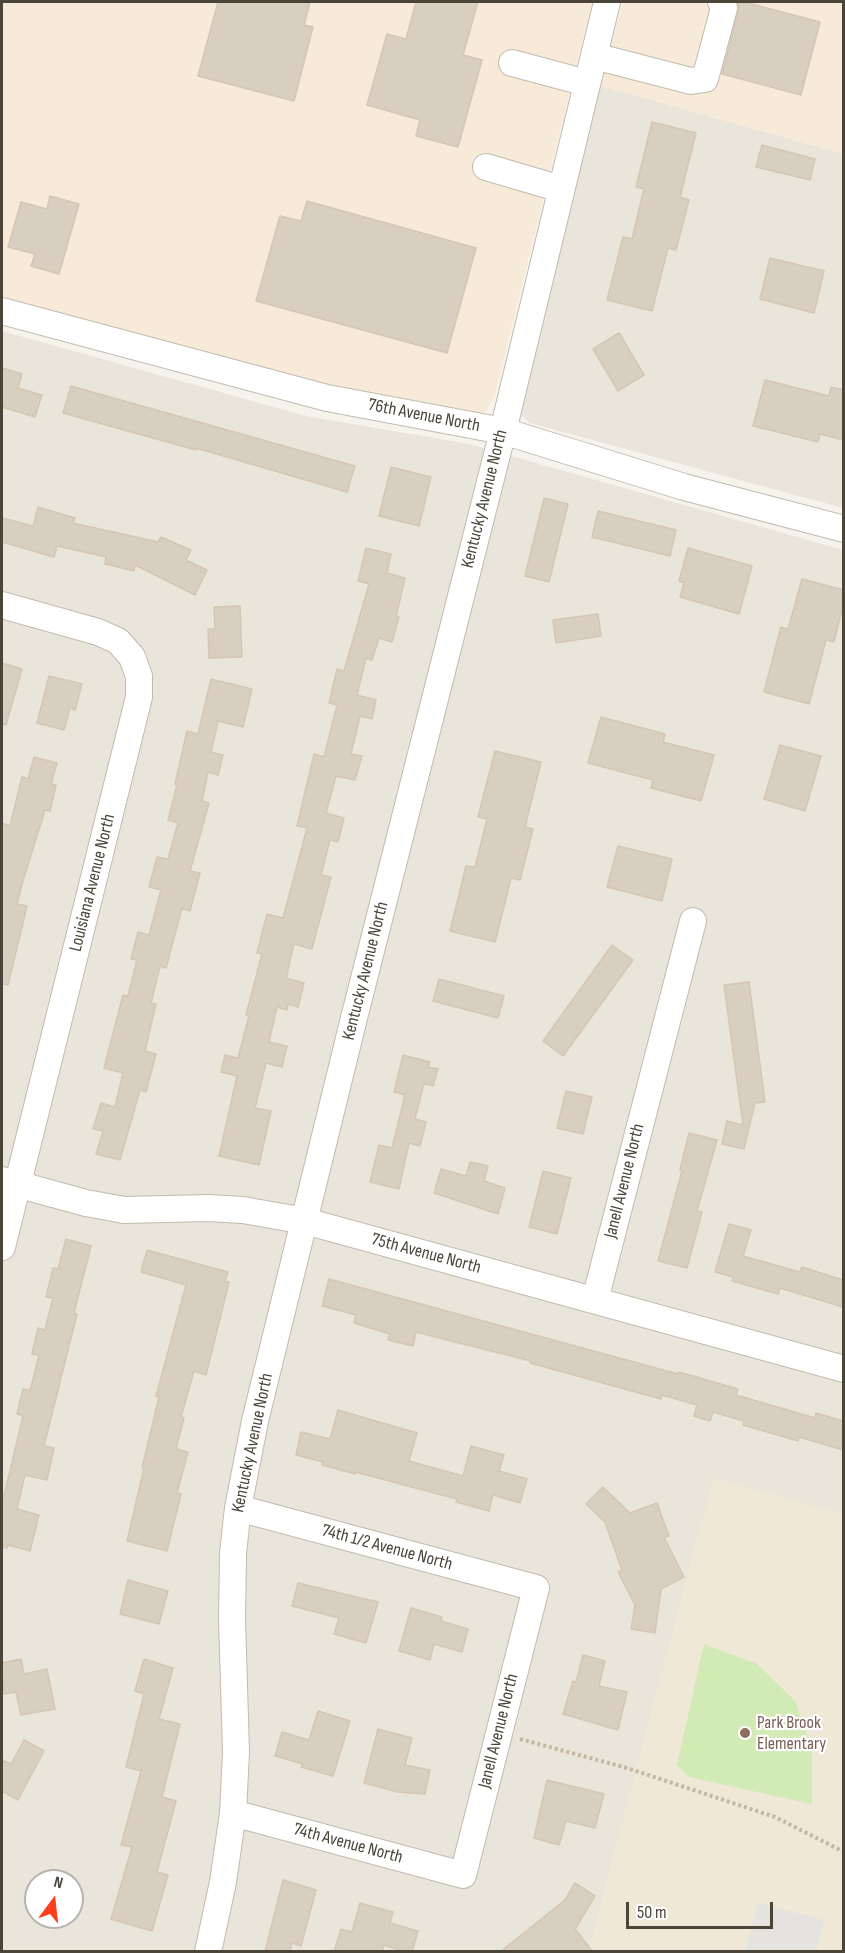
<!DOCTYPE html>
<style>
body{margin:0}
#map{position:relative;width:845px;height:1953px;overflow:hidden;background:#f6f3ec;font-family:"Sofia Sans Condensed",sans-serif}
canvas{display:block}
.frame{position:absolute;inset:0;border:3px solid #4b4439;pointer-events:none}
.north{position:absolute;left:24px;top:1869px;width:60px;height:60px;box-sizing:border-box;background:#fff;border:2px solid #b7b4b0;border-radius:50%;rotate:15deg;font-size:16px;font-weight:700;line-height:24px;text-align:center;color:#4b4439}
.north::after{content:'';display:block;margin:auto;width:21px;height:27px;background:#fc3f1d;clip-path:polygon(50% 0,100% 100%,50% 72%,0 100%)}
.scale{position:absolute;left:626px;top:1902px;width:147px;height:27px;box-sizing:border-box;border:3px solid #4b4439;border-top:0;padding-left:8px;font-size:18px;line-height:21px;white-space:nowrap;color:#4b4439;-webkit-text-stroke:4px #fff;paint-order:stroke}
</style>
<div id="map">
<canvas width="845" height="1953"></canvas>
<div class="frame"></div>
<div class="north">N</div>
<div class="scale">50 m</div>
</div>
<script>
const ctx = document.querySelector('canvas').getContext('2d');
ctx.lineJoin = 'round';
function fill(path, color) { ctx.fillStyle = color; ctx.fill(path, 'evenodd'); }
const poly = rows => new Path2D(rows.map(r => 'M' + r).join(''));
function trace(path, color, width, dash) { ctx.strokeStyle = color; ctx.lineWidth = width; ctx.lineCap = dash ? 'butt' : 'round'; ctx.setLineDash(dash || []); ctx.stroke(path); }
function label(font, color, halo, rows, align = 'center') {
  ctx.font = font + ' "Sofia Sans Condensed",sans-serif'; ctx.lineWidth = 4.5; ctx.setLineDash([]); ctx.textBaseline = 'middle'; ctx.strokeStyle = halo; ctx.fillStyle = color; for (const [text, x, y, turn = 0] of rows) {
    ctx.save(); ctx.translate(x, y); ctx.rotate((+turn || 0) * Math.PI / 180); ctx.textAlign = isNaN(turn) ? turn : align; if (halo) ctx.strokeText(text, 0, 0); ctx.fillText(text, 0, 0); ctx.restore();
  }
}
fill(poly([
 [599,85,843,154,843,508,530,423,521,415,519,405],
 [2,331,306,416,469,444,843,550,843,1951,2,1951],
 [36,1881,72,1881,72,1917,36,1917]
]), '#eae5da');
fill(poly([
 [2,2,592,2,494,398,485,412,469,413,337,390,2,297],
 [623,2,843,2,843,154,599,85]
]), '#f7ead8');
fill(poly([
 [713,1478,843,1514,843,1951,588,1952]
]), '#efe8d6');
fill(poly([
 [704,1644,757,1664,795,1701,812,1749,812,1804,689,1777,677,1765]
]), '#d2eab5');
fill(poly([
 [758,1903,824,1920,816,1951,745,1951]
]), '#e5e3e0');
const building = poly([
 [218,2,310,2,304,25,313,27,294,101,198,76,218,2],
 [416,2,478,2,463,55,482,60,458,147,416,136,420,120,367,105,387,34,406,39,416,2],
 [738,2,744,2,820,22,801,95,722,74,738,12,738,2],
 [652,122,696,133,680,197,689,200,676,250,668,248,652,311,607,300,623,237,632,239,644,189,636,187,652,122],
 [762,145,815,159,810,180,756,167,762,145],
 [50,196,79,204,59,274,31,266,35,254,8,247,21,202,47,209,50,196],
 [307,201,476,248,447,353,256,301,280,216,301,221,307,201],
 [770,258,824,271,814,313,760,299,770,258],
 [619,333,644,375,618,391,593,349,619,333],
 [2,368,22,374,18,388,42,395,35,417,2,407,2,368],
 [765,380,829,396,831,387,843,390,843,440,820,434,818,442,753,426,765,380],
 [71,386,355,466,347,492,196,448,196,450,63,413,71,386],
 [391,467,431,477,419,526,379,516,391,467],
 [544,498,568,504,549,582,525,576,544,498],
 [38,507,75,518,73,523,158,542,161,537,191,550,186,560,207,570,195,595,135,565,134,571,105,564,106,557,57,546,54,557,2,542,2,518,33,526,38,507],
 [598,511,676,530,670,556,592,537,598,511],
 [366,548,391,554,387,573,405,578,396,617,399,617,392,642,379,638,372,660,366,658,357,695,376,700,372,719,360,716,351,754,362,756,355,780,336,776,326,813,344,818,338,842,330,840,321,875,331,877,312,949,294,944,286,978,304,983,298,1007,288,1004,287,1010,277,1007,269,1042,287,1046,282,1067,266,1063,255,1108,271,1111,259,1165,219,1156,237,1076,221,1072,225,1055,238,1058,249,1016,246,1015,262,954,257,953,267,914,283,918,307,828,297,826,314,754,324,757,337,705,329,703,337,669,344,671,369,584,358,581,366,548],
 [688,548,752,566,739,614,680,597,684,583,679,581,688,548],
 [802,579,843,590,843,605,834,642,826,640,809,704,764,692,781,627,788,629,802,579],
 [240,606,242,657,209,658,208,629,215,629,214,607,240,606],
 [598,614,601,636,556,643,553,620,598,614],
 [2,663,22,669,6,725,2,724,2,663],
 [49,676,82,684,75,710,70,708,64,730,37,723,49,676],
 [211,679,252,689,243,727,218,721,211,752,223,755,218,775,208,772,202,801,209,803,190,871,200,873,190,911,182,908,166,968,160,966,151,1003,156,1004,145,1051,156,1054,146,1092,140,1090,120,1160,96,1154,103,1131,93,1129,101,1103,115,1107,123,1073,104,1068,123,995,128,996,137,960,131,959,138,932,149,935,161,890,149,887,157,857,168,859,178,823,168,820,177,785,175,784,187,731,198,734,211,679],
 [601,717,665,734,663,742,714,755,701,801,651,788,653,780,588,763,601,717],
 [780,745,821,756,805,811,764,799,780,745],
 [495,751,541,762,525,827,533,829,520,880,511,878,495,942,450,931,466,866,475,867,487,819,478,817,495,751],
 [34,757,57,763,51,784,56,785,50,811,45,810,23,881,17,904,27,906,8,985,2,984,2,823,10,826,22,777,28,779,34,757],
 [618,846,672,859,662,901,607,887,618,846],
 [612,945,633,960,563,1056,543,1041,612,945],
 [439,979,504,996,498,1018,433,1001,439,979],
 [749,982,765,1102,755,1103,744,1149,722,1144,727,1121,743,1125,724,985,749,982],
 [403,1055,430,1062,428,1067,438,1069,433,1086,424,1083,415,1119,426,1122,420,1146,409,1143,399,1189,370,1182,379,1145,392,1148,405,1095,394,1092,403,1055],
 [566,1091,592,1097,583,1134,557,1128,566,1091],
 [689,1133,717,1140,697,1211,702,1212,687,1268,658,1261,682,1171,680,1170,689,1133],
 [470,1162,488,1166,484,1181,505,1188,498,1214,434,1193,441,1169,466,1176,470,1162],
 [543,1171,571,1178,557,1234,529,1227,543,1171],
 [729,1224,751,1230,743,1256,800,1272,802,1267,843,1280,843,1307,780,1288,778,1294,732,1281,733,1277,715,1272,729,1224],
 [66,1239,91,1246,74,1313,77,1314,44,1446,54,1448,47,1480,25,1475,17,1509,39,1515,30,1551,8,1545,7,1548,2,1547,2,1496,4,1496,23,1416,17,1414,23,1389,30,1391,39,1355,32,1354,38,1328,45,1330,53,1298,46,1297,53,1268,58,1269,66,1239],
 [147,1250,228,1272,225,1281,229,1282,206,1375,194,1371,181,1417,184,1418,176,1449,188,1452,177,1493,181,1494,167,1551,127,1541,144,1468,142,1468,159,1397,156,1396,186,1285,141,1272,147,1250],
 [329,1279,678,1374,679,1372,738,1389,736,1395,815,1418,816,1413,843,1421,843,1450,799,1437,798,1441,743,1425,744,1421,713,1412,710,1421,694,1416,697,1405,662,1395,661,1399,530,1363,531,1361,451,1341,416,1332,413,1346,388,1340,390,1334,354,1323,356,1315,322,1306,329,1279],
 [338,1410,417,1433,409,1461,463,1476,471,1446,504,1455,499,1471,527,1479,520,1503,493,1495,489,1511,456,1502,457,1499,355,1472,355,1474,322,1465,323,1462,296,1455,301,1432,330,1439,338,1410],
 [603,1487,630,1513,657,1503,669,1536,664,1537,684,1577,661,1589,655,1633,631,1629,635,1605,618,1572,622,1570,605,1522,586,1504,603,1487],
 [128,1580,168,1591,159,1624,120,1614,128,1580],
 [298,1583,378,1602,366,1643,334,1634,339,1618,292,1606,298,1583],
 [411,1608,442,1617,441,1621,468,1629,462,1652,434,1644,430,1660,399,1651,411,1608],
 [583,1655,605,1661,599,1686,627,1692,618,1730,563,1714,573,1681,576,1682,583,1655],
 [21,1659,24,1674,47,1669,55,1709,21,1715,16,1692,4,1694,2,1663,21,1659],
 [144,1659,173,1668,159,1719,180,1724,162,1797,176,1801,157,1872,168,1875,152,1931,111,1919,132,1847,121,1845,141,1771,126,1767,144,1694,135,1691,144,1659],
 [318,1711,350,1721,333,1776,301,1767,303,1764,275,1756,282,1732,309,1740,318,1711],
 [378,1729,412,1738,405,1765,430,1770,425,1794,398,1792,364,1783,378,1729],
 [24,1740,44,1751,18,1800,2,1791,2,1760,11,1764,24,1740],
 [547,1780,604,1794,595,1828,566,1821,559,1845,534,1838,547,1780],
 [283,1880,316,1890,301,1946,292,1943,290,1952,265,1952,283,1880],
 [575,1883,595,1896,575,1929,593,1952,500,1952,565,1900,575,1883],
 [360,1903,393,1912,390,1923,418,1931,412,1952,405,1952,384,1945,382,1952,334,1952,341,1929,352,1932,360,1903]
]);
fill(building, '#d8cfc1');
trace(building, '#d3c7b4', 1.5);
const minor = poly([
 [594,56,691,81,705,79,724,8,721,2],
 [512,63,587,83],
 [486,167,561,189],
 [2,311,327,398,503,431,684,487,844,529],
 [2,605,98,632,118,641,132,657,139,676,139,697,2,1247],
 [2,1180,86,1203,124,1210,208,1208,243,1210,305,1221,844,1369],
 [595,1300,693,921],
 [233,1813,463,1875,536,1588,238,1508],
 [208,1952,223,1882,233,1813,236,1752,232,1619,233,1553,238,1508,255,1421,354,1018,503,431,607,2]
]);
trace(minor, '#c2bbae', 28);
trace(poly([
 [520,1739,627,1768,775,1817,844,1852]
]), '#c4b79f', 4, [3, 3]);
trace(minor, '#fff', 26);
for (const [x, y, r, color] of [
 [745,1733,6,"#8d6e63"]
]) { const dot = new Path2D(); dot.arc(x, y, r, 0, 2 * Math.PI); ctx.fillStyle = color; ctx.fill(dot); trace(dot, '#fff', 2); }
label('18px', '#4b4439', '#fff', [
 ["76th Avenue North",424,416,11],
 ["Kentucky Avenue North",485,499,-76],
 ["Louisiana Avenue North",93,883,-76],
 ["Kentucky Avenue North",366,971,-76],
 ["Janell Avenue North",625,1181,-76],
 ["75th Avenue North",426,1254,15],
 ["Kentucky Avenue North",253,1443,-78],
 ["74th 1/2 Avenue North",387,1548,15],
 ["Janell Avenue North",499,1731,-76],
 ["74th Avenue North",348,1844,15]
]);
label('18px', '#785e54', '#fff', [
 ["Park Brook",757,1723],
 ["Elementary",757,1744]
], 'left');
</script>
